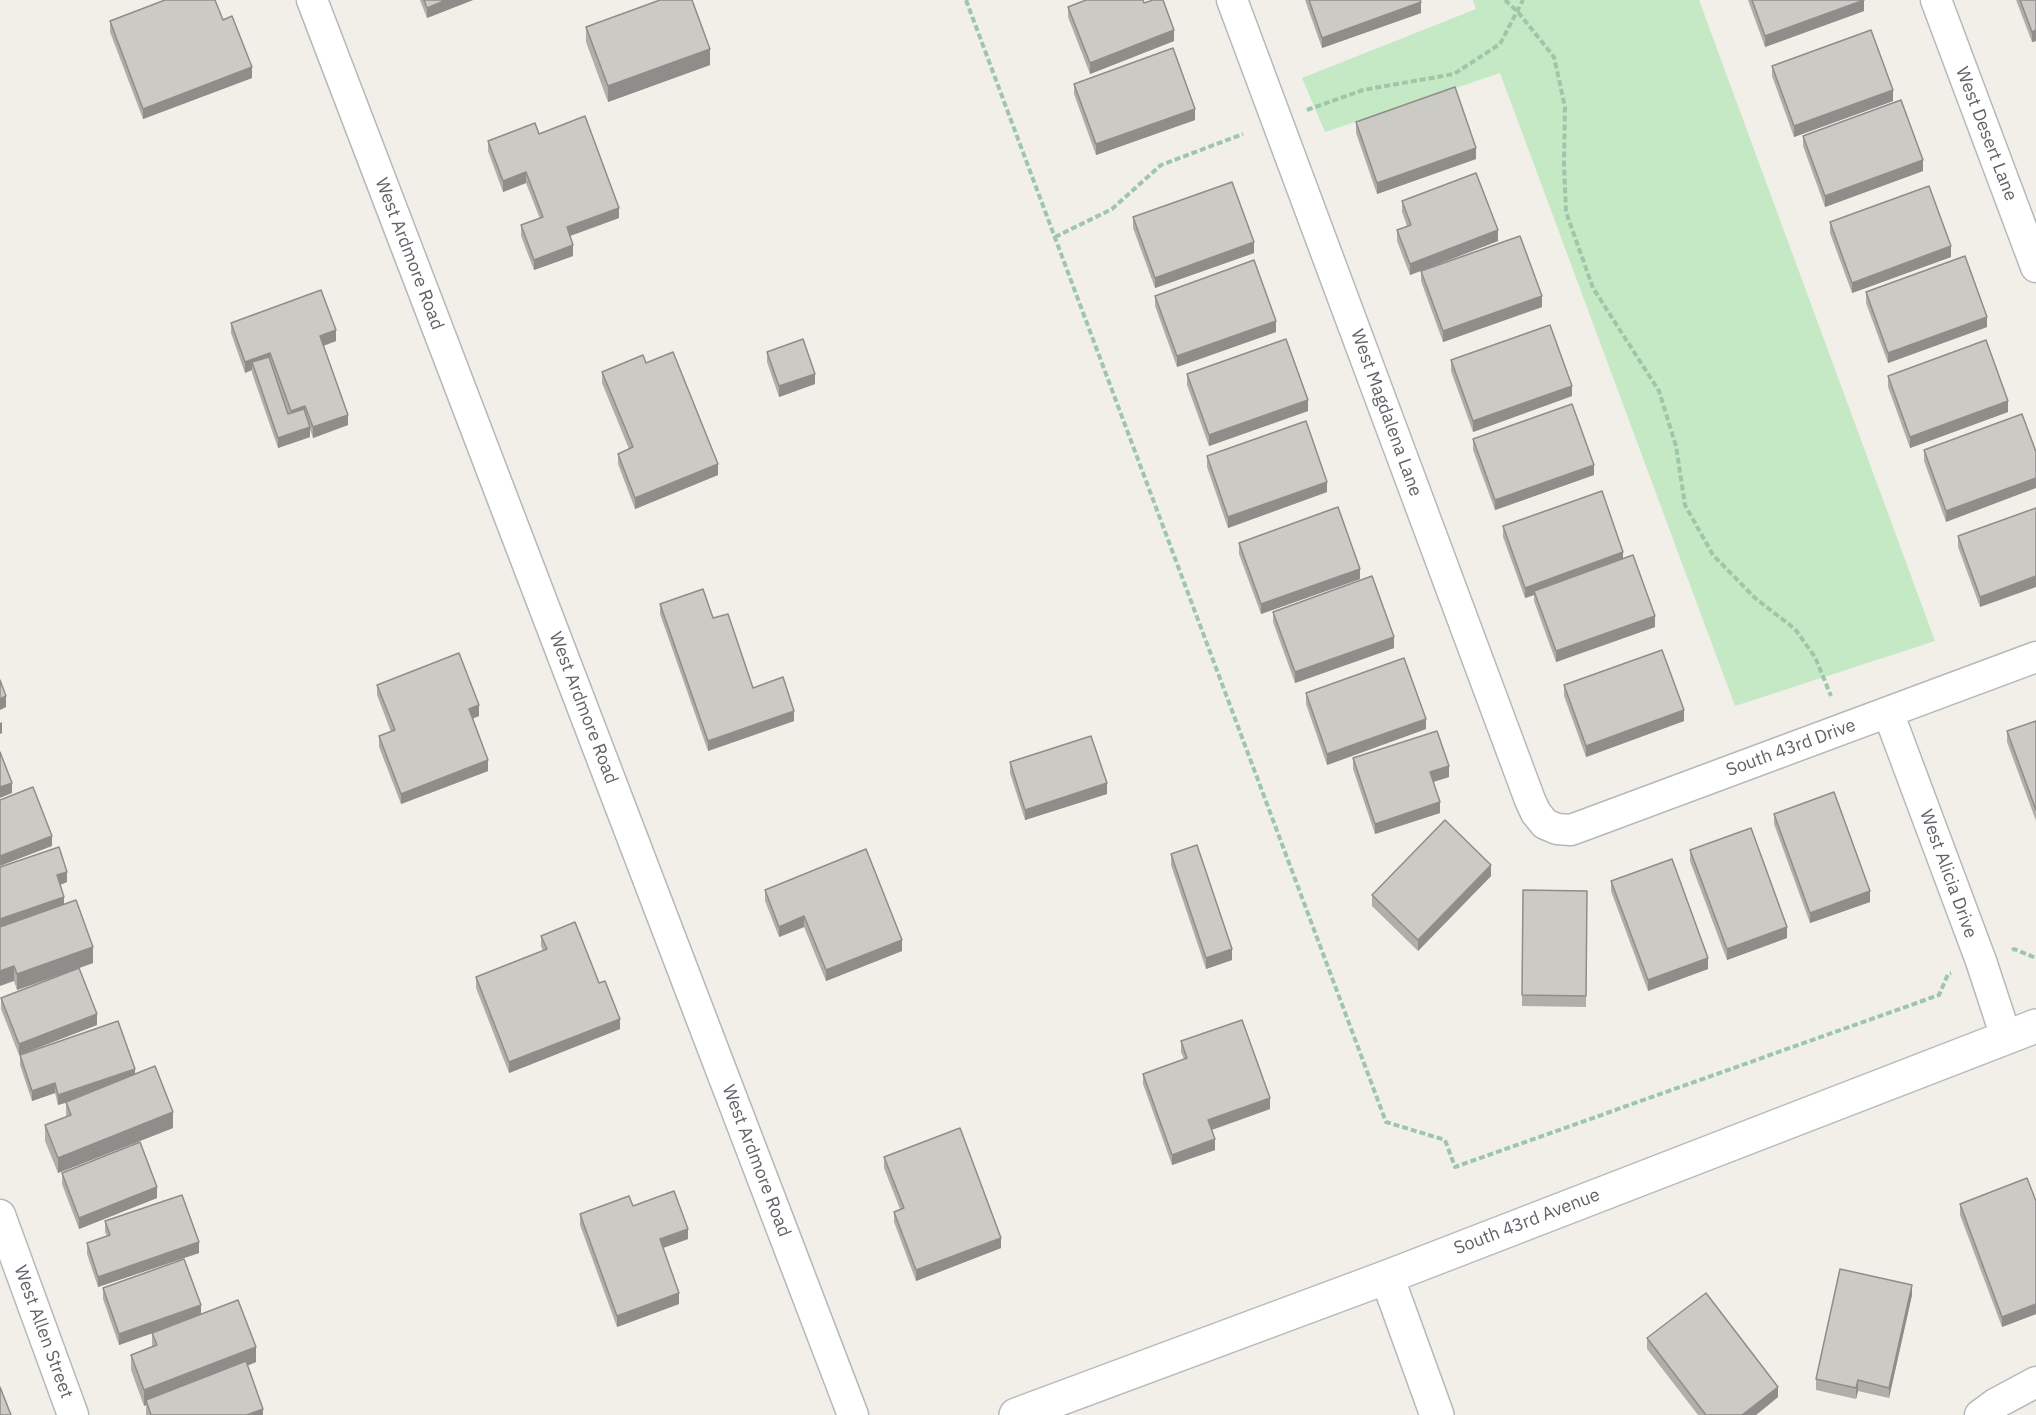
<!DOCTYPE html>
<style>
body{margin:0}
canvas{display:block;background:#f1efe8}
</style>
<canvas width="2036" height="1415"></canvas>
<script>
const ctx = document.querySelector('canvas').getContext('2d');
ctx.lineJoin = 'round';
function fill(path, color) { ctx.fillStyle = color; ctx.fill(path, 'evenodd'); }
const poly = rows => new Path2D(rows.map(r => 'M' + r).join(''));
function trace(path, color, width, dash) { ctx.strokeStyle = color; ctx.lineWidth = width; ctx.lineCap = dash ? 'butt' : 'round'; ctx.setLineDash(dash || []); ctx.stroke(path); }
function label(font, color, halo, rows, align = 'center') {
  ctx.font = font + ' "IBM Plex Sans",sans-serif'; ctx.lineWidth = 4.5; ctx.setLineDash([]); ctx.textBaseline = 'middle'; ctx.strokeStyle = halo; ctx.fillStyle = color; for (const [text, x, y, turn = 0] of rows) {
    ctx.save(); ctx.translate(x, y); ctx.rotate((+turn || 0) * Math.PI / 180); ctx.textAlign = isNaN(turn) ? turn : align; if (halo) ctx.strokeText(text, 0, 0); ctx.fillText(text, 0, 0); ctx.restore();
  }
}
fill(poly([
 [1473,0,1699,0,1935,641,1735,706,1500,73,1325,132,1302,78,1476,9]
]), '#c5e8c5');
const street = poly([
 [312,0,853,1415],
 [1232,0,1530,800,1536,813,1545,824,1557,829,1571,830,2036,657],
 [1936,0,2036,267],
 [1888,712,1981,961,2006,1037],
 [0,1215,73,1415],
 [1980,1415,1995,1404,2036,1382]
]);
const secondary = poly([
 [1387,1277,1437,1415],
 [1016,1415,1387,1277,2036,1026]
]);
trace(street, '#b5b8bc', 33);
trace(secondary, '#b6babf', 36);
trace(poly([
 [966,0,1386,1122,1445,1140,1455,1167,1939,995,1948,974,1951,973],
 [1505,0,1518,12,1554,57,1565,107,1564,163,1566,212,1593,288,1659,391,1676,446,1685,505,1713,555,1755,598,1795,629,1815,657,1831,696],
 [1307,110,1363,90,1454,74,1500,44,1523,0],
 [1055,237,1112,209,1161,165,1243,134],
 [2012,950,2014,949,2036,958]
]), '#9cc7a9', 4, [6, 3]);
trace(street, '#fff', 30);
trace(secondary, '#fff', 33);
fill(poly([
 [420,0,473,0,427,18],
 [1305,0,1420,0,1421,13,1322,48],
 [1748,0,1864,0,1864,11,1765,47],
 [2016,0,2036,0,2036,41,2032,42],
 [1144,3,1174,41,1090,74,1068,17,1068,7],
 [223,20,252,78,143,119,110,32,110,21],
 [586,27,710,65,608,102,586,42],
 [1772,66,1893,101,1794,137,1772,76],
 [1074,84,1195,120,1096,155,1074,94],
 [1356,122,1476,159,1377,194,1356,133],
 [539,134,619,218,570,236,573,256,534,270,521,236,521,225,540,219,526,183,503,192,488,151,488,141],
 [1803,136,1923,171,1825,207,1803,146],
 [1402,201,1498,241,1410,275,1397,241,1397,230,1407,226,1402,212],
 [1133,217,1254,253,1155,288,1133,228],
 [1830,222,1951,257,1852,293,1830,233],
 [1421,271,1542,307,1443,342,1421,281],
 [1866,292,1987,327,1888,363,1866,303],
 [1155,296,1276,332,1177,367,1155,306],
 [231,323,336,341,323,346,348,425,313,438,310,429,310,437,278,448,252,373,252,370,245,373,231,333],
 [767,352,815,384,779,397,767,362],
 [1451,360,1572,396,1473,432,1451,371],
 [646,363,718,475,635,509,618,464,618,454,629,449,602,383,602,372],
 [1187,374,1308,411,1209,446,1187,385],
 [1888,376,2008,412,1910,448,1888,387],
 [1473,439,1594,475,1495,510,1473,450],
 [1924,450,2036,452,1946,522,1924,461],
 [1207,456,1327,492,1228,528,1207,467],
 [2036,508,1980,607,1958,547,1958,536],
 [1503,526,1623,559,1655,627,1556,662,1534,601,1534,595,1525,598,1503,537],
 [1239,543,1360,579,1261,614,1239,554],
 [660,604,713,618,753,688,794,721,708,751,660,614],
 [1273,612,1394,648,1295,683,1273,622],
 [377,685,479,716,472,719,488,771,401,804,379,747,379,736,391,732,377,695],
 [1564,685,1684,721,1586,757,1564,696],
 [1306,693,1426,729,1327,765,1306,704],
 [2036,721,2036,821,2007,742,2007,731],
 [1353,758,1449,777,1433,782,1440,813,1375,834,1353,769],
 [1010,762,1107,794,1025,820,1010,773],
 [1774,814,1870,902,1810,923,1774,824],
 [1690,850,1787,938,1727,960,1690,861],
 [1171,854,1232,960,1206,969,1171,865],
 [0,867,67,882,60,885,64,904,93,963,17,990,14,981],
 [1491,876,1418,951,1372,906,1372,895],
 [1611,881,1708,969,1648,991,1611,891],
 [765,890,902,951,826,981,804,927,779,937,765,901],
 [1523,890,1587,891,1586,1007,1522,1006],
 [541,936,599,983,620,1029,509,1073,476,988,476,977,543,951,541,946],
 [1,998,97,1025,19,1055,1,1009],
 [1181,1041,1270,1109,1212,1130,1215,1150,1172,1165,1143,1084,1143,1074,1184,1059,1181,1052],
 [20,1055,135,1074,173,1128,58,1173,45,1141,45,1125,66,1117,66,1103,58,1105,55,1093,32,1101,20,1065],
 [884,1157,1001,1248,916,1281,894,1222,894,1212,900,1209,884,1168],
 [62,1173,157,1198,79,1229,62,1184],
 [2036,1201,2036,1314,2002,1327,1960,1215,1960,1204],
 [633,1206,688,1239,663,1248,679,1304,617,1327,580,1225,580,1214],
 [105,1221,199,1253,98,1287,87,1254,87,1243,107,1236,105,1232],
 [103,1288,201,1314,256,1362,247,1366,263,1415,146,1415,146,1405,144,1406,131,1370,131,1355,152,1346,152,1333,119,1345,103,1299],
 [1912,1295,1889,1398,1858,1391,1856,1399,1816,1390,1816,1379],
 [1647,1338,1778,1397,1756,1415,1698,1415,1647,1349]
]), '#afaea9');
fill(poly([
 [446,0,473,0,427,18,427,8],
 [1864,0,1864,11,1765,47,1765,36],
 [1421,2,1421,13,1322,48,1322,38],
 [1174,30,1174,41,1090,74,1090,63],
 [2036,30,2036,41,2032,42,2032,32],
 [710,49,710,65,608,102,608,86],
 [252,67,252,78,143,119,143,109],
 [1893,90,1893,101,1794,137,1794,126],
 [1195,109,1195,120,1096,155,1096,144],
 [1476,148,1476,159,1377,194,1377,183],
 [1923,160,1923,171,1825,207,1825,196],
 [526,172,526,183,503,192,503,181],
 [619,208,619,218,567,237,567,227],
 [1498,230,1498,241,1410,275,1410,264],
 [1254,242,1254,253,1155,288,1155,278],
 [573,245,573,256,534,270,534,260],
 [1951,246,1951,257,1852,293,1852,283],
 [1542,296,1542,307,1443,342,1443,331],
 [1987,317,1987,327,1888,363,1888,353],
 [1276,321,1276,332,1177,367,1177,356],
 [336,330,336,341,320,347,320,336],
 [270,353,270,363,252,362,252,370,245,373,245,362],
 [815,374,815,384,779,397,779,386],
 [1572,386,1572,396,1473,432,1473,421],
 [1308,400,1308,411,1209,446,1209,435],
 [2008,401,2008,412,1910,448,1910,437],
 [305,406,305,416,291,422,291,411],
 [348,415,348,425,313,438,313,427],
 [310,427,310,437,278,448,278,438],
 [718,464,718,475,635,509,635,498],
 [1594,465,1594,475,1495,510,1495,500],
 [2036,478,2036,488,1946,522,1946,511],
 [1327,482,1327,492,1228,528,1228,517],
 [1623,552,1623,563,1534,591,1534,595,1525,598,1525,588],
 [1360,569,1360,579,1261,614,1261,604],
 [2036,576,2036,587,1980,607,1980,597],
 [1655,616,1655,627,1556,662,1556,651],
 [1394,637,1394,648,1295,683,1295,672],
 [6,696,6,707,0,710,0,699],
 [479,705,479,716,469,720,469,709],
 [1684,710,1684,721,1586,757,1586,746],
 [794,711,794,721,708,751,708,741],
 [1426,719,1426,729,1327,765,1327,754],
 [2,722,2,733,0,734,0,723],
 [488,760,488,771,401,804,401,794],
 [1449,766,1449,777,1430,783,1430,772],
 [12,783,12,793,0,798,0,787],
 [1107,783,1107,794,1025,820,1025,810],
 [1440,802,1440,813,1375,834,1375,824],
 [52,836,52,846,0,866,0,856],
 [1491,865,1491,876,1418,951,1418,940],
 [67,872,67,882,57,886,57,875],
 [1870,891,1870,902,1810,923,1810,913],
 [64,897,64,908,0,929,0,919],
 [804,916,804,927,779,937,779,927],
 [1787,927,1787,938,1727,960,1727,949],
 [902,940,902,951,826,981,826,970],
 [93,947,93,963,17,990,17,974],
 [1232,949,1232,960,1206,969,1206,958],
 [1708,958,1708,969,1648,991,1648,980],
 [14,966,14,981,0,986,0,971],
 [97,1014,97,1025,19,1055,19,1044],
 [620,1019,620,1029,509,1073,509,1062],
 [135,1069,135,1079,58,1105,58,1095],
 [55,1083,55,1093,32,1101,32,1091],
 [1270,1098,1270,1109,1208,1131,1208,1120],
 [173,1112,173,1128,58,1173,58,1158],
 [1215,1139,1215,1150,1172,1165,1172,1155],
 [157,1187,157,1198,79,1229,79,1218],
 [688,1229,688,1239,660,1249,660,1239],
 [1001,1238,1001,1248,916,1281,916,1270],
 [199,1242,199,1253,98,1287,98,1277],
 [1912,1285,1912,1295,1889,1398,1889,1388],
 [679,1293,679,1304,617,1327,617,1316],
 [2036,1304,2036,1314,2002,1327,2002,1317],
 [201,1305,201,1316,119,1345,119,1334],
 [256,1347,256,1362,147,1405,146,1400,146,1405,144,1406,144,1390],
 [1858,1380,1858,1391,1856,1399,1856,1388],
 [1778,1387,1778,1397,1756,1415,1742,1415],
 [263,1409,263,1415,247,1415]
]), '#8f8d8a');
const building = poly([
 [165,0,215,0,223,20,232,16,252,67,143,109,110,21,165,0],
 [424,0,446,0,427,8,424,0],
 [660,0,692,0,710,49,608,86,586,27,660,0],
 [1086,0,1143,0,1144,3,1153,0,1163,0,1174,30,1090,63,1068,7,1086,0],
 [1309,0,1420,0,1421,2,1322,38,1309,0],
 [1752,0,1864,0,1765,36,1752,0],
 [2020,0,2036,0,2036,30,2032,32,2020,0],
 [1871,30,1893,90,1794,126,1772,66,1871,30],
 [1173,48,1195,109,1096,144,1074,84,1173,48],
 [1455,87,1476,148,1377,183,1356,122,1455,87],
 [1901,100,1923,160,1825,196,1803,136,1901,100],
 [585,116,619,208,567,227,573,245,534,260,521,225,543,217,526,172,503,181,488,141,535,123,539,134,585,116],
 [1476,173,1498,230,1410,264,1397,230,1411,225,1402,201,1476,173],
 [1232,182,1254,242,1155,278,1133,217,1232,182],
 [1929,186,1951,246,1852,283,1830,222,1929,186],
 [1520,236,1542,296,1443,331,1421,271,1520,236],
 [1965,256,1987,317,1888,353,1866,292,1965,256],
 [1254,260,1276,321,1177,356,1155,296,1254,260],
 [321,290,336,330,320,336,348,415,313,427,305,406,291,411,270,353,245,362,231,323,321,290],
 [1550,325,1572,386,1473,421,1451,360,1550,325],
 [803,339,815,374,779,386,767,352,803,339],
 [1286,339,1308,400,1209,435,1187,374,1286,339],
 [1986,340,2008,401,1910,437,1888,376,1986,340],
 [673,352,718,464,635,498,618,454,633,447,602,372,643,355,646,363,673,352],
 [269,357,288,414,304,409,310,427,278,438,252,362,269,357],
 [1572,404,1594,465,1495,500,1473,439,1572,404],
 [2022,414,2036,452,2036,478,1946,511,1924,450,2022,414],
 [1306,421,1327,482,1228,517,1207,456,1306,421],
 [1602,491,1623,552,1525,588,1503,526,1602,491],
 [1338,507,1360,569,1261,604,1239,543,1338,507],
 [2036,508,2036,576,1980,597,1958,536,2036,508],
 [1633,555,1655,616,1556,651,1534,591,1633,555],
 [1372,576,1394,637,1295,672,1273,612,1372,576],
 [703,589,713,618,728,614,753,688,783,677,794,711,708,741,660,604,703,589],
 [1662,650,1684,710,1586,746,1564,685,1662,650],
 [459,653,479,705,469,709,488,760,401,794,379,736,395,730,377,685,459,653],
 [1404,658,1426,719,1327,754,1306,693,1404,658],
 [0,680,6,696,0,699,0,680],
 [2036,721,2036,810,2007,731,2036,721],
 [1437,731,1449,766,1430,772,1440,802,1375,824,1353,758,1437,731],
 [1091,736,1107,783,1025,810,1010,762,1091,736],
 [0,752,12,783,0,787,0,752],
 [33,787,52,836,0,856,0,800,33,787],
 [1834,792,1870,891,1810,913,1774,814,1834,792],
 [1445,820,1491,865,1418,940,1372,895,1445,820],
 [1751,828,1787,927,1727,949,1690,850,1751,828],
 [1197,845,1232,949,1206,958,1171,854,1197,845],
 [59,847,67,872,57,875,64,897,0,919,0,867,59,847],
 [866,849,902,940,826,970,804,916,779,927,765,890,866,849],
 [1672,859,1708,958,1648,980,1611,881,1672,859],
 [1523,890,1587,891,1586,996,1522,995,1523,890],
 [76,900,93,947,17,974,14,966,0,971,0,927,76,900],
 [575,922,599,983,605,981,620,1019,509,1062,476,977,547,949,541,936,575,922],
 [79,968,97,1014,19,1044,1,998,79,968],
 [1242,1020,1270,1098,1208,1120,1215,1139,1172,1155,1143,1074,1187,1058,1181,1041,1242,1020],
 [118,1021,135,1069,58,1095,55,1083,32,1091,20,1055,118,1021],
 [155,1066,173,1112,58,1158,45,1125,71,1115,66,1102,155,1066],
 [960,1128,1001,1238,916,1270,894,1212,904,1208,884,1157,960,1128],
 [140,1142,157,1187,79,1218,62,1173,140,1142],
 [2027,1178,2036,1201,2036,1304,2002,1317,1960,1204,2027,1178],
 [674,1191,688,1229,660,1239,679,1293,617,1316,580,1214,629,1196,633,1206,674,1191],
 [182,1195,199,1242,98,1277,87,1243,110,1235,105,1221,182,1195],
 [184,1259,201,1305,119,1334,103,1288,184,1259],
 [1840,1269,1912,1285,1889,1388,1858,1380,1856,1388,1816,1379,1840,1269],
 [1706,1293,1778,1387,1742,1415,1706,1415,1647,1338,1706,1293],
 [238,1300,256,1347,144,1390,131,1355,157,1345,152,1333,238,1300],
 [246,1361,263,1409,247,1415,151,1415,146,1400,246,1361],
 [0,1387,11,1415,0,1415,0,1387]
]);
fill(building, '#cccac5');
trace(building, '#8f8d8a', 1.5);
label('18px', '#5f6368', '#fff', [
 ["West Desert Lane",1986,134,69],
 ["West Ardmore Road",409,254,69],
 ["West Magdalena Lane",1386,413,70],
 ["West Ardmore Road",583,708,69],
 ["South 43rd Drive",1791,748,-20],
 ["West Alicia Drive",1948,874,70],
 ["West Ardmore Road",756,1161,69],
 ["South 43rd Avenue",1527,1222,-21],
 ["West Allen Street",43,1332,70]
]);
</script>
